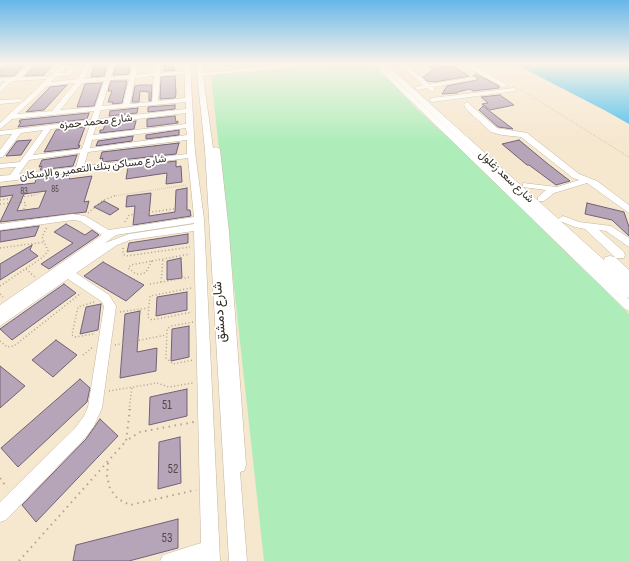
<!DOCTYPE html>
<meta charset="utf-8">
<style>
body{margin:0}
canvas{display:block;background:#f6e7cf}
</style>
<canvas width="629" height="561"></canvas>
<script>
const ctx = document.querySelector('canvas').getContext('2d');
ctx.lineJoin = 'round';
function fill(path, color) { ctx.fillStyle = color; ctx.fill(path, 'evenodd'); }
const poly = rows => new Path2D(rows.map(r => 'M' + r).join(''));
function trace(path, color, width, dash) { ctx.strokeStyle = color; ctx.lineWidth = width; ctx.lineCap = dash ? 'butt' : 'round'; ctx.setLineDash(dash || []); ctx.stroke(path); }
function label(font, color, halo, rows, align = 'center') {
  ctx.font = font + ' "Sofia Sans Condensed",Vazirmatn,sans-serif'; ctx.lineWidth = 3.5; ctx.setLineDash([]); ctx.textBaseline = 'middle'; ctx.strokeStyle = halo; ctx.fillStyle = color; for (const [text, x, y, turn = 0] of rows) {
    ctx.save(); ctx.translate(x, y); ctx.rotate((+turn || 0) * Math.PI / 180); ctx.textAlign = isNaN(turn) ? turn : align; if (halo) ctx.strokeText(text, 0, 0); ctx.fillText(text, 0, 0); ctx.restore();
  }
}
fill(poly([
 [330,64,374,64,416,108,463,151,629,314,629,561,264,561,211,76]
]), '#aeedba');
fill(poly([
 [515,64,629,64,629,124,606,111]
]), '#42bcec');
const building = poly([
 [6,64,25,64,14,76,0,76,0,70,6,64],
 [53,64,44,75,25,76,35,65,53,64],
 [95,64,107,64,104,76,91,77,95,64],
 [116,64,130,64,129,74,113,75,116,64],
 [164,64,174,64,175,70,164,71,164,64],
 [438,65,440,67,453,66,469,76,435,82,427,81,423,77,433,70,430,66,438,65],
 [476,74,499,86,499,88,473,91,470,89,458,92,457,93,442,94,447,86,477,80,478,78,473,76,476,74],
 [175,76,176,94,175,98,160,99,161,77,175,76],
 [111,81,127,81,122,103,112,104,113,102,108,102,112,91,108,91,111,81],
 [102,83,94,106,77,107,85,84,102,83],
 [67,85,44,110,26,112,50,87,67,85],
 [141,85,152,85,151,101,149,101,149,92,140,91,139,102,132,102,135,86,141,85],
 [500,95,514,105,490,110,482,104,488,103,481,97,500,95],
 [175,105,175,109,148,112,148,107,175,105],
 [483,106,513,129,498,127,479,110,483,106],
 [138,108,137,113,109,116,110,111,138,108],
 [89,113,87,119,18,127,21,122,19,122,20,120,89,113],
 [175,116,176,122,178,121,178,123,147,127,147,119,175,116],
 [136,121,134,129,100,133,100,130,103,130,105,125,136,121],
 [85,127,78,146,80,145,79,148,44,152,56,130,85,127],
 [179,130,179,135,146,139,146,135,179,130],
 [133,136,132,141,96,146,98,141,133,136],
 [31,140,21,155,6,156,17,141,31,140],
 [519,140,548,164,570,181,556,185,529,165,527,165,502,144,519,140],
 [179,143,176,154,102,162,103,158,100,159,102,152,179,143],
 [77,155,73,166,40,170,42,166,39,167,42,160,77,155],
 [176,161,176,167,181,166,182,182,166,184,167,173,126,179,128,167,176,161],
 [70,175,69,179,92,176,84,202,89,201,86,212,0,222,13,195,0,197,0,187,35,183,36,179,70,175],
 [46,191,39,208,17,211,24,194,46,191],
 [187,188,187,210,190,210,191,216,133,225,135,206,126,207,127,196,151,193,149,216,175,212,176,190,187,188],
 [104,201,119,209,110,215,94,207,104,201],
 [587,203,624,212,629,227,629,236,612,220,585,214,587,203],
 [66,224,85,235,92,230,99,235,49,269,41,264,73,243,54,232,66,224],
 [39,226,35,236,0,242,0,231,39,226],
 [188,234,188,243,127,252,129,243,188,234],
 [32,245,30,250,38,256,0,280,0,264,32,245],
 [181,258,182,278,167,280,167,261,181,258],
 [103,262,144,285,126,301,84,276,103,262],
 [64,284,76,293,12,340,0,329,64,284],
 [187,292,187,310,156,316,157,297,187,292],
 [101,304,98,330,80,334,86,307,101,304],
 [140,311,137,352,157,348,156,371,120,378,125,314,140,311],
 [189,326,189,357,171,361,172,329,189,326],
 [56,340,77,355,53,377,32,360,56,340],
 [0,366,25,386,0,408,0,366],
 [80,379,90,388,87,402,18,467,1,448,80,379],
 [187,389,187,416,149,425,150,397,187,389],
 [100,419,118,436,36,522,22,505,86,439,100,419],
 [180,437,181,483,158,489,159,442,180,437],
 [178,519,178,548,129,561,73,561,76,545,178,519]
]);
fill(building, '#b6a4b9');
trace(building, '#726276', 1);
const minor = poly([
 [28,64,34,64,22,77,50,77,63,64,77,67,70,75,55,77,51,82,78,79,85,64,91,64,84,79,105,77,109,64,115,64,111,77,130,75,132,64,138,64,136,75,154,73,155,64,161,64,160,73,184,71,184,64,190,64,195,152,204,219,220,561,160,561,163,555,201,543,194,231,130,240,117,245,76,273,109,295,116,306,102,408,94,426,85,438,6,520,0,522,0,502,75,428,84,416,88,407,104,306,101,301,68,279,0,326,0,305,102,235,80,221,73,220,0,230,0,224,73,214,85,216,109,230,194,217,188,158,0,182,0,176,10,175,16,167,0,168,0,164,20,162,43,130,21,133,3,157,0,157,0,150,12,134,0,135,0,131,91,120,94,111,12,119,0,129,0,123,22,102,0,104,0,100,20,99,23,102,47,79,12,81,0,92,0,87,5,81,0,82,0,78,15,77,28,64],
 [65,68,70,68,66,73,59,73,65,68],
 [185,74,185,98,158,101,160,76,185,74],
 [154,76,152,102,130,104,135,78,154,76],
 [129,79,123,104,102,106,110,80,129,79],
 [104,81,95,107,60,110,82,83,104,81],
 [75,83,52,111,17,114,47,86,75,83],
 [186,102,186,109,98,119,101,110,186,102],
 [186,113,186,124,93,135,97,124,186,113],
 [90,125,82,149,33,155,51,129,90,125],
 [186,128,187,135,90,148,92,140,186,128],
 [187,140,187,154,84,166,88,152,187,140],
 [80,153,76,167,19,174,29,160,80,153],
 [194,223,194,224,129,234,105,243,116,235,194,223],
 [196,64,202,64,203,73,294,64,313,64,203,76,213,148,216,147,220,149,229,232,246,465,244,471,240,472,247,561,229,561,205,150,196,64],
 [399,64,405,64,429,84,474,77,477,79,433,87,435,90,432,92,427,88,418,90,416,89,416,87,423,85,399,64],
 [461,64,469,64,479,68,508,86,503,87,461,64],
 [385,65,388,67,385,70,629,299,629,311,625,309,380,71,380,67,385,65],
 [514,88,516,89,516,91,432,102,429,100,432,98,514,88],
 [467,102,497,128,527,133,579,174,597,181,629,205,629,213,587,183,554,193,544,201,538,201,538,197,546,190,523,187,523,183,557,187,579,180,573,178,521,137,502,135,491,132,466,109,464,104,467,102],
 [563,216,579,222,611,226,629,238,629,247,606,231,599,230,624,252,625,255,624,258,616,258,585,229,575,227,560,221,558,219,563,216]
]);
const major = poly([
 [379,64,386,64,604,260,605,257,610,256,615,257,629,270,629,298,624,296,379,64]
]);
trace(minor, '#c4b69e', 1);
trace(major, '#c4b69e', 1);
trace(poly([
 [520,89,629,157],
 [31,196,40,193,45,181],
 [114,196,186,185]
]), '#afa391', 1, [0.5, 1.5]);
trace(poly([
 [0,200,35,195],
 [0,204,24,202,26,204,21,216],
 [88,213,102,201,116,195],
 [125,222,129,215,188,207],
 [0,248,45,242],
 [123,248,123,254,126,256,190,247],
 [152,261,146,272,142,274,136,274,128,268,131,265,152,261],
 [152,261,190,254],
 [26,269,35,277],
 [161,282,163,259],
 [150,284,191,277],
 [0,286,43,257,48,251,42,237,47,227],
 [191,288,150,296,148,317,152,320,192,312],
 [0,294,3,297],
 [94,302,78,307,72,335,75,337,94,334],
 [120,312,148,308],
 [193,322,171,326,167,329,166,358,173,364,193,360],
 [0,341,7,347,14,346,81,293],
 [115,345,166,335],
 [83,355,93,347],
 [109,391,157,383,169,387,193,383],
 [129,410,132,387]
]), '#afa391', 1.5, [1, 2.5]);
trace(poly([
 [130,409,126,441,140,432,194,422],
 [108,463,107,476,110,489,118,499,130,505,196,490],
 [0,478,7,488],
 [19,561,126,441]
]), '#afa391', 2, [1.5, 4.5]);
fill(minor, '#fff');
fill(major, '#fff');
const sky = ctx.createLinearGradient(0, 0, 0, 142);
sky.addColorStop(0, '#65b7ea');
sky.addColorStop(0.45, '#fbf4e9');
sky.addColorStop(1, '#fbf4e900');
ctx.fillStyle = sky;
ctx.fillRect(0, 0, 629, 142);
label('9px', '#504846', null, [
 ["85",55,190],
 ["83",24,192]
]);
label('11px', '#2e2920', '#fff', [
 ["شارع محمد حمزه",96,122,-6],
 ["شارع مساكن بنك التعمير و الإسكان",93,168,-7],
 ["شارع سعد زغلول",506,177,43]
]);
label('13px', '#2e2920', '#fff', [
 ["شارع دمشق",220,312,-94]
]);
label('13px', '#504846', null, [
 ["51",167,406],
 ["52",173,470],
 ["53",167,539]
]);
</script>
